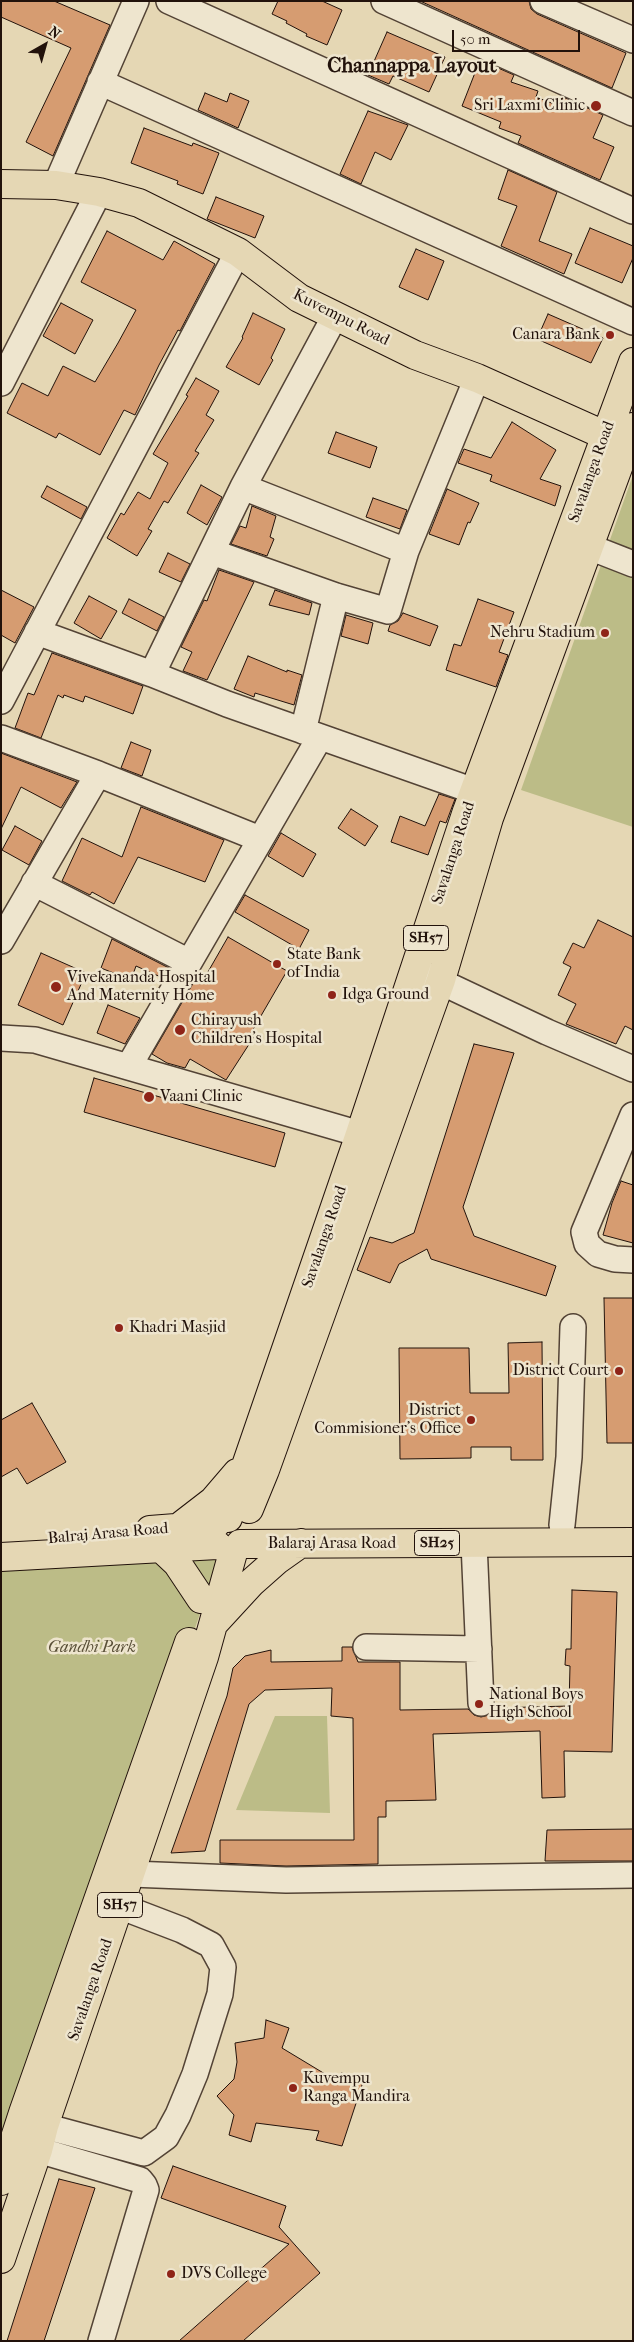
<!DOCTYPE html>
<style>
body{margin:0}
#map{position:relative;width:634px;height:2342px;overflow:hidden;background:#e5d7b4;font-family:"IM FELL French Canon",serif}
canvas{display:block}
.frame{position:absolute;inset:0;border:2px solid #22120b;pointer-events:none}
.north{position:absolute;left:20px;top:20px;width:50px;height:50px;-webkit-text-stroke:4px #eee5ce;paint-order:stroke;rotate:38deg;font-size:14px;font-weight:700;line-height:20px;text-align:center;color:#22120b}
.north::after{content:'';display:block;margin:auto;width:18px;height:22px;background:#22120b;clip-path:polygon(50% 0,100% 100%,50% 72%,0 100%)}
.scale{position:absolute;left:452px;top:30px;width:128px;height:22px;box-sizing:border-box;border:2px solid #22120b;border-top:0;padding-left:6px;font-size:15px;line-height:18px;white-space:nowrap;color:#22120b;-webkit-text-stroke:4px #eee5ce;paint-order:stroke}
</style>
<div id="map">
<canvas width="634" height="2342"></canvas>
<div class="frame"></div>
<div class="north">N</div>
<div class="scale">50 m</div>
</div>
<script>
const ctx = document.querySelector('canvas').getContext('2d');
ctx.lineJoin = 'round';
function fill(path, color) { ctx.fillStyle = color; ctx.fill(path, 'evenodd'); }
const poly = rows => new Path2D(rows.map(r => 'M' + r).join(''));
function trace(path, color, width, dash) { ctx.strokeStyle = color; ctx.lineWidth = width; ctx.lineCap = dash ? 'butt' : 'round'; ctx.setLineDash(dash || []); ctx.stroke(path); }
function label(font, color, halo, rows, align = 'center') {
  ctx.font = font + ' "IM FELL French Canon",serif'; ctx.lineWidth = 5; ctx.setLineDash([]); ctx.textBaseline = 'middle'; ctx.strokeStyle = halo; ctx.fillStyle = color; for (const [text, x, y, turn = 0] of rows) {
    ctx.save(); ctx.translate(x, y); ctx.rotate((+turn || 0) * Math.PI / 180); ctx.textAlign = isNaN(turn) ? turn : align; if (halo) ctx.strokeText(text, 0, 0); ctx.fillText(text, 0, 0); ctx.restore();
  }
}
fill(poly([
 [633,475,633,827,521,790],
 [220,1556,1,2188,1,1559],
 [275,1716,327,1716,330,1813,236,1810]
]), '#bcbc87');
const building = poly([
 [1,1,54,1,110,25,53,156,26,142,71,48,1,17,1,1],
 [278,1,322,1,342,10,327,45,306,36,307,34,286,23,287,21,272,14,278,1],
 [420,1,529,1,531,9,537,14,626,53,612,88,420,1],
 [387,32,445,57,429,92,393,76,389,84,368,75,387,32],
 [480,60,514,75,511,82,538,91,536,97,559,106,563,97,603,115,593,138,614,147,600,180,518,143,521,136,499,128,501,122,462,106,480,60],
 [205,93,227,102,230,93,249,101,238,128,198,110,205,93],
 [368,111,408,125,391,160,375,152,361,184,340,174,368,111],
 [144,128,192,146,193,143,219,153,203,194,177,184,178,181,131,163,144,128],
 [508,170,557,192,539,241,572,254,564,274,501,246,517,206,498,199,508,170],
 [216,197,264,216,255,238,207,219,216,197],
 [590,228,633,246,633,258,622,283,575,263,590,228],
 [107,231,163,260,174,241,215,264,180,331,178,330,159,365,135,415,124,410,100,455,59,433,56,438,7,413,22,383,48,396,63,366,95,382,118,343,136,310,81,282,107,231],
 [416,249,444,261,428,300,399,287,416,249],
 [61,303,93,320,75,354,43,336,61,303],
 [253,313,285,329,271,358,273,360,259,385,226,367,243,338,242,337,253,313],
 [548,314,603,338,591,363,537,339,548,314],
 [196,378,219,391,206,415,214,420,195,451,199,453,190,467,168,503,164,501,148,529,152,531,137,556,107,538,121,513,124,515,138,492,150,499,168,463,153,454,188,396,186,395,196,378],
 [512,422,556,450,540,479,561,486,555,506,490,481,492,475,458,463,464,449,491,458,512,422],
 [336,432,377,447,370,468,328,453,336,432],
 [201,485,222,497,207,525,187,513,201,485],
 [47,486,87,507,81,519,41,497,47,486],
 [447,489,479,503,470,523,468,522,459,545,429,534,447,489],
 [373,498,407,510,400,529,366,517,373,498],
 [252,506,276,516,270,537,274,539,267,556,231,544,240,526,246,528,252,506],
 [168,553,190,564,181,582,159,572,168,553],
 [219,570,254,582,207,680,183,671,192,652,181,647,204,600,207,601,219,570],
 [1,590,34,607,15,643,1,635,1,590],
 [275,590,312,603,309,615,269,605,275,590],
 [89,596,117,611,101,639,74,623,89,596],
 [129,599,164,617,157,631,122,613,129,599],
 [478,599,514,612,499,652,508,655,496,687,446,670,454,644,461,646,478,599],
 [403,613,438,626,430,646,388,631,390,625,398,621,403,613],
 [346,615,373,623,368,644,341,636,346,615],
 [52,653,143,686,133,714,85,696,83,702,64,695,63,698,58,695,41,738,15,728,28,693,34,695,52,653],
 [248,656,287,672,287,670,302,675,294,705,255,693,254,697,234,689,248,656],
 [131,742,151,750,142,776,121,768,131,742],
 [1,753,77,782,61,808,21,787,1,829,1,753],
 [439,794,455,799,446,823,440,821,428,855,391,842,400,816,425,826,439,794],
 [141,807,224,840,205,882,138,857,114,904,92,892,90,895,62,881,82,838,122,857,141,807],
 [351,809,378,826,365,846,338,828,351,809],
 [15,826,42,841,29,865,2,850,15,826],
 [281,833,316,854,303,877,268,856,281,833],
 [245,895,309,930,299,949,235,912,245,895],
 [598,920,633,937,633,1030,625,1026,616,1044,566,1024,576,1004,558,995,571,967,563,963,573,943,584,948,598,920],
 [228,937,287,971,251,1033,255,1035,226,1080,190,1059,185,1068,167,1063,152,1054,195,980,201,984,228,937],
 [112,939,169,968,163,978,136,966,131,980,101,968,112,939],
 [41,953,86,973,63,1025,18,1005,41,953],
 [108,1005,140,1018,125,1044,97,1033,108,1005],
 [474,1044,514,1053,463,1207,474,1236,556,1266,546,1296,431,1259,427,1249,399,1264,390,1283,357,1270,370,1237,392,1243,414,1233,474,1044],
 [94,1078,285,1133,275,1167,84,1112,94,1078],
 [621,1181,633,1185,633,1243,603,1235,612,1203,621,1181],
 [604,1298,633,1298,633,1443,607,1443,604,1298],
 [542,1342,543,1460,511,1460,511,1447,471,1447,471,1458,400,1459,399,1348,469,1348,470,1393,509,1393,508,1343,542,1342],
 [32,1403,66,1462,27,1484,17,1468,1,1477,1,1420,32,1403],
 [572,1590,617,1592,612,1752,564,1751,565,1797,542,1798,540,1731,433,1734,436,1800,386,1801,386,1817,378,1817,378,1864,286,1866,220,1863,220,1840,354,1840,353,1718,331,1716,332,1688,265,1690,249,1704,205,1851,171,1853,227,1696,233,1668,245,1656,271,1650,271,1662,342,1661,342,1647,352,1647,358,1662,400,1662,400,1710,468,1709,474,1715,481,1717,489,1715,494,1708,569,1706,570,1666,565,1665,566,1649,571,1649,572,1590],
 [633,1829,633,1861,545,1861,547,1830,633,1829],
 [266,2020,289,2028,282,2048,335,2080,341,2073,364,2079,342,2146,316,2140,319,2131,256,2123,251,2142,229,2135,234,2115,217,2096,234,2079,237,2062,235,2043,264,2038,266,2020],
 [173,2166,286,2206,279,2227,320,2273,243,2341,179,2341,289,2244,161,2198,173,2166],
 [59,2179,95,2188,44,2341,7,2341,59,2179]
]);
fill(building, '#d69c71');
trace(building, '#22120b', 1);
const minor = poly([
 [169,1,633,211],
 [384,1,633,113],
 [543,1,633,40],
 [100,82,633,322],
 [56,185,136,1],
 [335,316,243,487,152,674,227,704,474,791],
 [1,383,99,192],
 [243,487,406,551,477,378],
 [569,539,633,564],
 [212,552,336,596,388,611,406,551],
 [37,632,152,674],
 [1,701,238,252],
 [303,731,336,596],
 [1,738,98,774],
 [34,883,189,962],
 [1,941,98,774,260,839],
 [422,973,547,1032,633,1069],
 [1,1038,35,1040,360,1134],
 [129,1066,320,737],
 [633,1115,584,1232,587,1244,598,1254,615,1259,633,1260],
 [562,1525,569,1457,573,1327],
 [474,1543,481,1703],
 [366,1647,479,1649],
 [111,1870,131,1874,286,1880,633,1875],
 [44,2126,144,2153,166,2137,178,2115,195,2074,220,1994,223,1967,211,1945,182,1930,101,1899],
 [38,2150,140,2180,144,2185,146,2190,101,2341]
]);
const major = poly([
 [1,184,56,185,99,192,139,203,238,252,299,298,415,355,477,378,622,443],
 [249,1509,265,1470,441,980,489,818,633,427],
 [228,1518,360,1134,467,811,633,362],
 [178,1528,213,1501,237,1473],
 [150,1530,215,1525],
 [240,1544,633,1542],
 [161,1548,177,1563,201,1599],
 [1,1557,217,1545],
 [216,1621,251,1583,277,1560,301,1543],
 [1,2181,23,2113,189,1642],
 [1,2259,38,2150,44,2126,204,1657,234,1549]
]);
trace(minor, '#534335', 28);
trace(major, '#22120b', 30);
trace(minor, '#eee5ce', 25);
trace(major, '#e5d7b4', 28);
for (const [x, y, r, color] of [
 [596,106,6,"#8f2418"],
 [610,335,5,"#8f2418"],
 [605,633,5,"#8f2418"],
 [277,964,5,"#8f2418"],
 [56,987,6,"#8f2418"],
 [332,995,5,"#8f2418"],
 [180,1030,6,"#8f2418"],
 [149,1097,6,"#8f2418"],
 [119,1328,5,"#8f2418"],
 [619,1371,5,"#8f2418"],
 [471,1420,5,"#8f2418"],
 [479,1704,5,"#8f2418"],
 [293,2088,5,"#8f2418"],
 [171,2274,5,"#8f2418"]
]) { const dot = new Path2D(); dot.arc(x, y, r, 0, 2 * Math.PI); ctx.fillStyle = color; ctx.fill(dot); trace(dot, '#eee5ce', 2); }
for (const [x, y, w] of [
 [426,938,45],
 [437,1543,45],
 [120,1905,45]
]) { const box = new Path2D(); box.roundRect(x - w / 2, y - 12.5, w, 25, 4); ctx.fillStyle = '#eee5ce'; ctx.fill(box); trace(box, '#22120b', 1); }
label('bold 15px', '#22120b', null, [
 ["SH57",426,938],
 ["SH25",437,1543],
 ["SH57",120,1905]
]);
label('16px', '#22120b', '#eee5ce', [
 ["Sri Laxmi Clinic",585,106,"right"],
 ["Canara Bank",600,335,"right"],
 ["Nehru Stadium",595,633,"right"],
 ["State Bank",287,955],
 ["of India",287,973],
 ["Vivekananda Hospital",67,978],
 ["And Maternity Home",67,996],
 ["Idga Ground",342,995],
 ["Chirayush",191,1021],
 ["Children's Hospital",191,1039],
 ["Vaani Clinic",160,1097],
 ["Khadri Masjid",129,1328],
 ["District Court",609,1371,"right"],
 ["District",461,1411,"right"],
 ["Commisioner's Office",461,1429,"right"],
 ["National Boys",489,1695],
 ["High School",489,1713],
 ["Kuvempu",303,2079],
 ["Ranga Mandira",303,2097],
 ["DVS College",181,2274]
], 'left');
label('16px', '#22120b', '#eee5ce', [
 ["Kuvempu Road",341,318,27],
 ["Savalanga Road",592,472,-70],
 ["Savalanga Road",454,853,-72],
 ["Savalanga Road",325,1237,-71],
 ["Balraj Arasa Road",108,1534,-5],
 ["Balaraj Arasa Road",332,1544],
 ["Savalanga Road",91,1990,-71]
]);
label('italic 16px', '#584e36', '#eee5ce', [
 ["Gandhi Park",92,1648]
]);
label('bold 21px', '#22120b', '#eee5ce', [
 ["Channappa Layout",412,67]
]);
</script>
